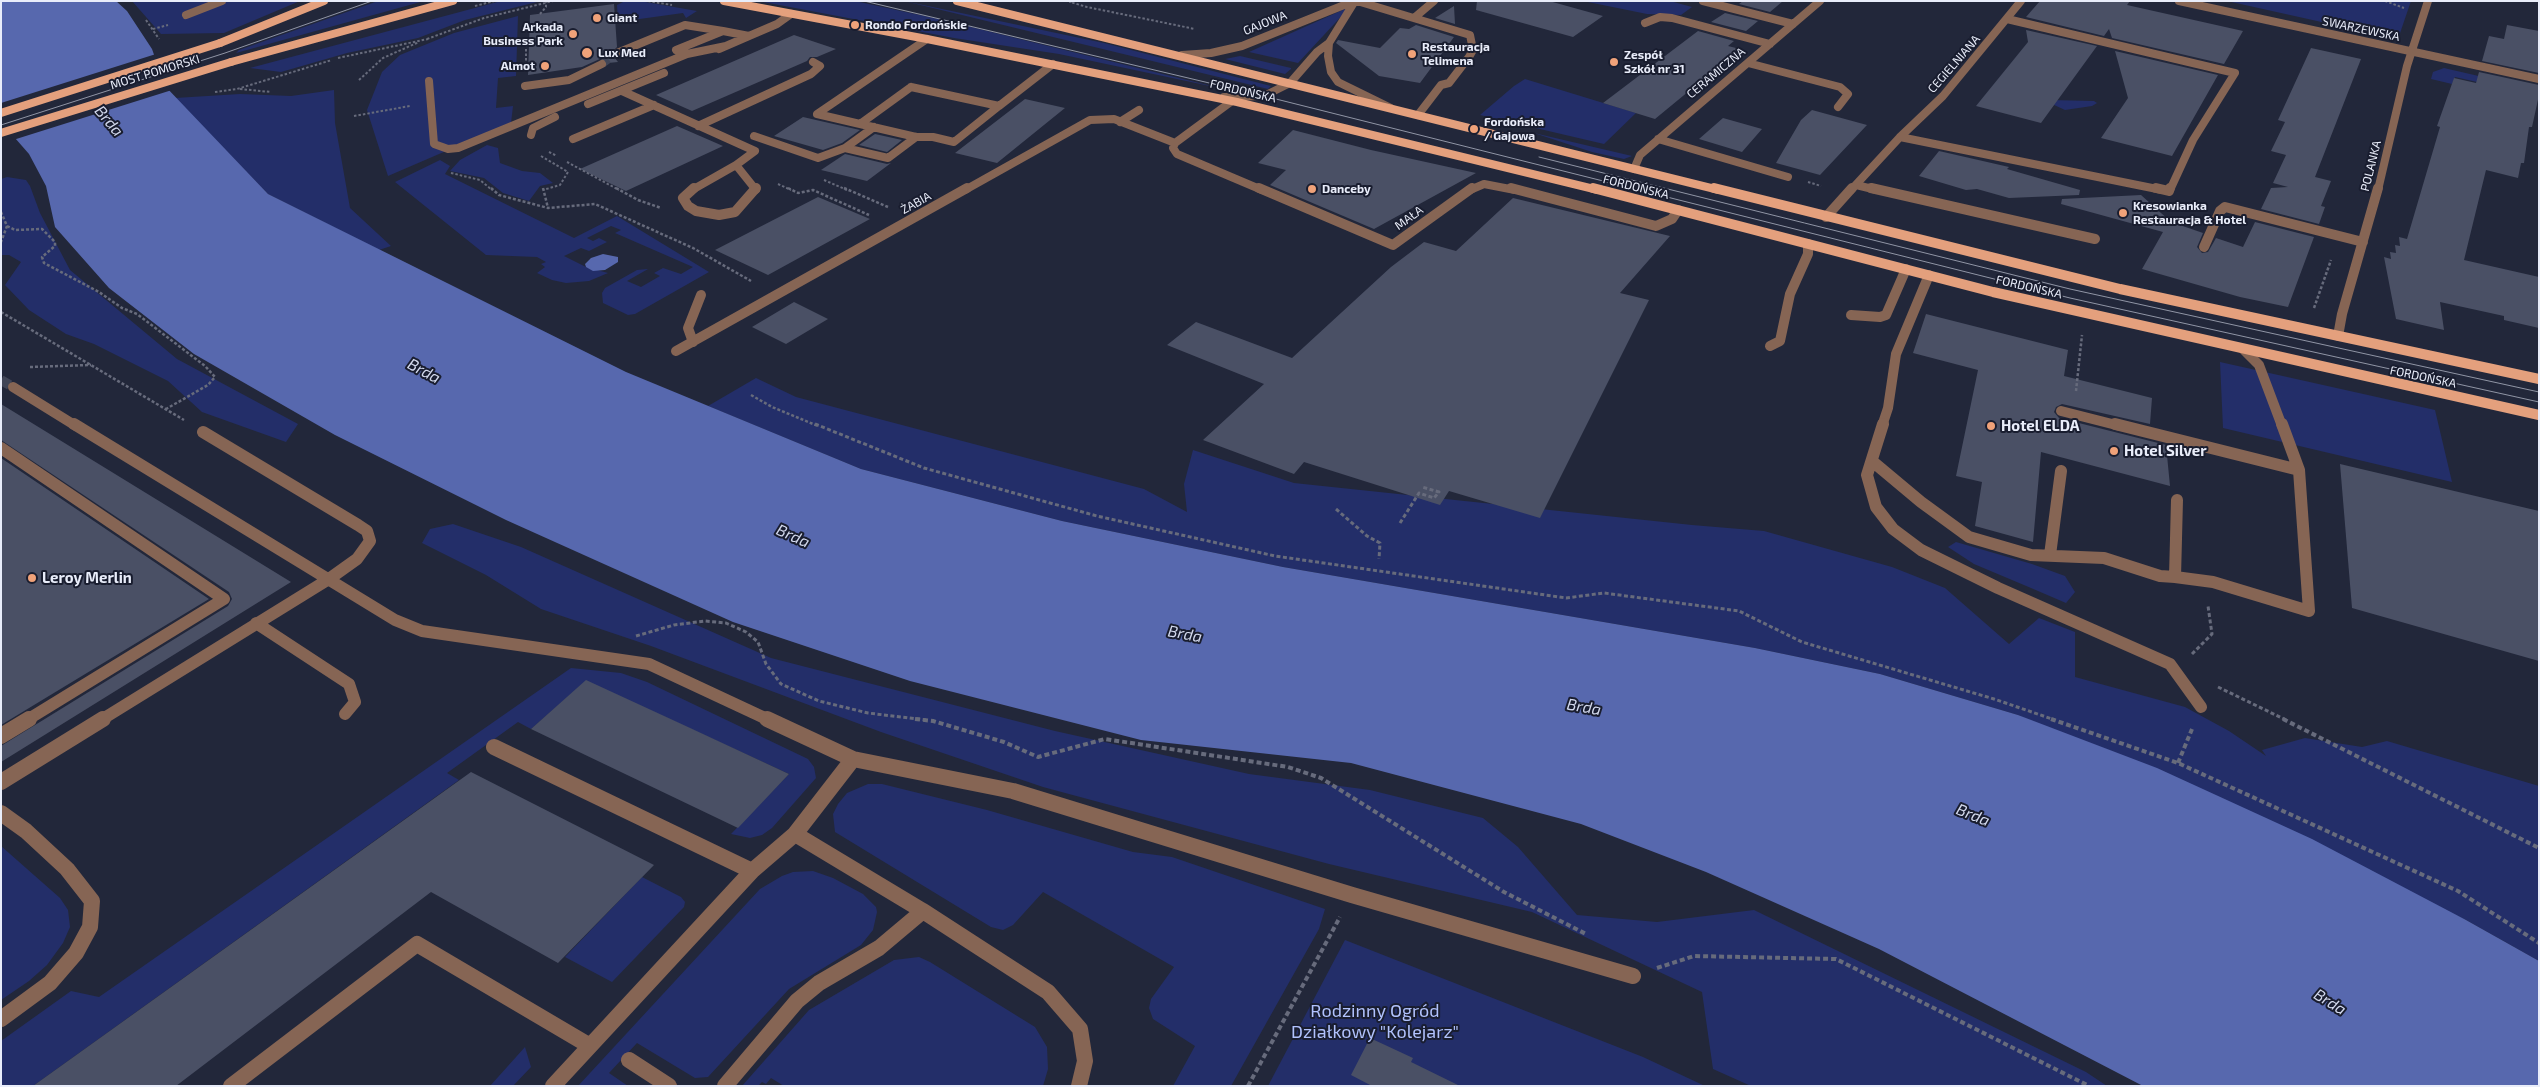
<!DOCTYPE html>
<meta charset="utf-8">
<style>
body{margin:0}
#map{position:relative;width:2540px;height:1087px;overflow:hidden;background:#22273a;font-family:"Exo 2",sans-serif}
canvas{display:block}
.frame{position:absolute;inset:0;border:2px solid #e9edfa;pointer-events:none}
</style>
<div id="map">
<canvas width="2540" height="1087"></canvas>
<div class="frame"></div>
</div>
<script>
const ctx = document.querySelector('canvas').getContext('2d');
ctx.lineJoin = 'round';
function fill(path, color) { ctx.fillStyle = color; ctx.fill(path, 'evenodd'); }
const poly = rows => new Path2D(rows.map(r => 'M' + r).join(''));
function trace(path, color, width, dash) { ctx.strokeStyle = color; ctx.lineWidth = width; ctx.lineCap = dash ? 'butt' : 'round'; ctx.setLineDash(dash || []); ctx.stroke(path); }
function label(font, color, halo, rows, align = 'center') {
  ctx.font = font + ' "Exo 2",sans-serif'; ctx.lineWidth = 4; ctx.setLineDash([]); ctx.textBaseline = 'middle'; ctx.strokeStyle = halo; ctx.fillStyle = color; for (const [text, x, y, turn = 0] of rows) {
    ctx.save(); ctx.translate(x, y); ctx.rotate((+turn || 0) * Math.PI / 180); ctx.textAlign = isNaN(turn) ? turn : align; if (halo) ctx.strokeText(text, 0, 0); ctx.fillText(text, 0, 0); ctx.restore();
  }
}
fill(poly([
 [132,1,300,1,224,33,161,34],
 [378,1,424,1,236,53,239,50],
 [501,1,541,1,465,20,418,38,347,53,281,72,250,68],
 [625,1,640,1,697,11,686,18,683,13,618,22,617,5],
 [758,1,855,1,938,19,1224,89,1059,54,954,38],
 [904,1,1104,43,1271,86,1268,89],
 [1583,1,1670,1,1692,7,1681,15,1647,14],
 [2227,1,2411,1,2398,39],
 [1347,8,1348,9,1298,63,1249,52],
 [518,16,516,76,498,78,496,108,513,106,511,123,388,176,367,110,382,72,400,55,454,33],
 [1240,56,1291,68,1291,69,1285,74,1225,59],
 [2444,68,2539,90,2539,96,2455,77,2452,84,2431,79,2433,72],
 [1525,79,1636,113,1604,144,1480,115,1514,86],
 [334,90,335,123,350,208,391,246,379,250,268,194,175,98,240,94,291,96],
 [2049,100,2094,101,2097,103,2092,106,2065,110,2052,104],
 [1534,133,1632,156,1624,159,1592,152],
 [487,145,498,148,500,163,522,171,540,173,553,183,540,186,529,201,503,193,484,178,450,171,460,160],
 [440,160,450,166,445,174,574,238,617,216,709,272,635,314,628,315,603,303,602,293,605,288,637,270,648,269,627,281,641,287,660,276,654,273,663,268,681,274,693,267,615,233,621,230,611,226,587,238,593,241,599,238,607,242,589,251,581,248,564,256,586,267,608,273,589,281,566,283,552,280,537,273,545,267,541,264,546,262,537,257,486,255,395,182],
 [7,177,26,180,30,186,40,213,70,270,177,359,298,424,286,442,202,412,168,381,94,344,66,334,29,310,5,285,21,262,9,255,1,255,1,179],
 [2220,362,2435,410,2452,482,2223,428],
 [756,378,796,397,1144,489,1187,512,1184,484,1193,450,1294,483,1692,525,1764,531,1892,567,1945,588,2009,644,2039,618,2075,632,2075,677,2185,707,2229,731,2266,756,2262,750,2305,738,2362,747,2387,741,2539,786,2539,961,2466,920,2018,715,1880,674,1755,648,1283,567,1062,521,861,469,708,406],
 [453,524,521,547,771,658,1055,731,1249,774,1370,790,1483,818,1518,847,1577,915,1657,922,1754,910,2086,1072,2107,1086,1751,1086,1713,1069,1702,992,1532,912,1329,864,1043,787,881,732,651,646,541,609,486,575,422,543,430,529],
 [1956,542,2032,564,2065,576,2075,592,2066,603,2031,588,1974,564,1948,547],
 [571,668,621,673,647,682,808,759,814,767,816,778,772,828,762,835,750,838,731,834,789,774,586,681,531,729,518,722,447,773,459,780,33,1086,1,1086,1,1041,71,991,99,997],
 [868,784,882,784,987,810,1133,852,1172,857,1325,909,1319,929,1231,1086,1173,1086,1195,1046,1153,1019,1149,1008,1151,999,1174,967,1043,892,1013,925,1003,930,991,927,835,832,833,814,838,804,847,793],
 [1,846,60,898,68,910,70,927,63,943,47,965,29,981,1,1000],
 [813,871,833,878,863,894,876,907,877,912,873,930,861,945,789,989,708,1077,695,1078,637,1043,609,1073,628,1086,578,1086,760,889,782,876,793,872],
 [642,877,681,897,685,902,684,907,612,982,565,957],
 [1345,940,1643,1057,1705,1086,1268,1086],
 [919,957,930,962,1035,1027,1047,1047,1048,1069,1043,1086,784,1086,771,1078,766,1084,762,1082,758,1086,742,1086,809,1010,894,960],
 [525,1047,531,1067,513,1086,490,1086]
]), '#232e69');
fill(poly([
 [1,1,116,1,127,11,152,49,165,86,268,194,626,372,861,469,1062,521,1283,567,1755,648,1880,674,2018,715,2157,768,2312,839,2466,920,2539,961,2539,1086,2143,1086,1879,949,1706,872,1581,824,1351,763,1141,740,910,681,733,622,506,520,335,435,194,354,109,288,55,227,46,186,29,154,1,122],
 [603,254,618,257,618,262,605,270,593,271,586,267,585,264,591,258]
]), '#5768ae');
fill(poly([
 [156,54,167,84,172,90,13,140,1,126,1,103]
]), '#22273a');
fill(poly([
 [1477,1,1549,1,1603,16,1573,37,1476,10],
 [1743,1,1783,1,1770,12,1739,4],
 [2040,1,2130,1,2127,5,2243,31,2224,64,2112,38,2109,29,2104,36,2026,17],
 [614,4,617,47,611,53,618,62,608,63,602,58,582,67,528,75,530,15],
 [1454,6,1455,24,1435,18],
 [1725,13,1758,21,1746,31,1711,22],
 [1416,25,1454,37,1420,83,1379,76,1336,43,1338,40,1380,48,1400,28,1409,29],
 [2507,25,2539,31,2539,73,2482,61,2489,36,2504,39],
 [2026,30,2097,46,2041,123,1976,106,2028,42],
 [1698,31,1734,41,1728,46,1740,49,1655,119,1603,103],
 [794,35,836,49,817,57,810,57,807,61,692,111,656,95],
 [2311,48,2361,59,2315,177,2331,181,2321,206,2325,207,2319,224,2261,209,2271,188,2288,187,2273,183,2286,155,2271,151,2285,122,2278,120],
 [2115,51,2218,75,2172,156,2101,138,2128,98],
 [2479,72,2539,85,2539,95,2532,127,2529,127,2524,163,2521,163,2518,178,2486,170,2464,260,2539,277,2539,328,2504,320,2504,316,2440,302,2444,330,2396,319,2384,257,2391,259,2390,252,2396,253,2395,245,2400,246,2399,237,2407,239,2440,127,2437,126,2454,78,2476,83],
 [1025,99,1065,108,997,163,955,153],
 [1812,110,1867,125,1820,175,1776,163,1801,120],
 [803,117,816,120,860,130,842,143,823,150,774,136],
 [1723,118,1762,129,1742,152,1699,139],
 [677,126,723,146,626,191,580,169],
 [1293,130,1371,150,1476,173,1374,229,1270,185,1286,170,1258,163],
 [875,134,902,140,887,152,859,145],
 [1939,151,2009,167,2007,169,2080,190,2079,195,2009,198,1977,189,1966,190,1919,176],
 [845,154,887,164,891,163,867,181,821,170],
 [2141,195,2171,222,2203,233,2197,247,2202,253,2208,252,2216,238,2243,247,2255,222,2314,237,2288,307,2240,297,2142,269,2163,232,2061,204,2062,199],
 [818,197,870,219,768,275,715,250],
 [1513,198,1670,236,1620,293,1649,300,1540,518,1449,491,1440,505,1304,462,1294,474,1203,440,1264,384,1167,345,1196,322,1292,358,1391,267,1424,242,1456,251],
 [794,302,828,319,786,344,752,327],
 [1926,314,2068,350,2064,376,2152,398,2150,424,2062,404,2056,407,2054,412,2059,418,2166,445,2170,486,2041,452,2033,542,1975,526,1982,482,1956,476,1978,370,1913,353],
 [1,404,291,582,1,762,1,746,228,606,232,599,229,592,1,440],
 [1,458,209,599,1,725],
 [2340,464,2539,511,2539,661,2352,608],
 [586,680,688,727,789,774,738,828,531,729],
 [471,772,654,865,558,963,431,892,176,1086,33,1086],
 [1370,1038,1413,1058,1411,1062,1460,1086,1372,1086,1351,1075]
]), '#4a5065');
trace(poly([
 [602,64,617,53]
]), '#404557', 8, [8, 4.5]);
trace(poly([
 [1,380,13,387]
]), '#404557', 10, [10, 5]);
trace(poly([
 [648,1,672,5],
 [1072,1,1070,2,1087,7,1195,29],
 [2385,1,2404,8],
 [475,6,494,1],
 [540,14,546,7,546,2],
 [146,20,159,39],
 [153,29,168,25],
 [427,39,484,18,553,1],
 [526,40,526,65],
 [338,58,428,39],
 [359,80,383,58,419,42],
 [240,89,271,92],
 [215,92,237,89,332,60],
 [354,116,410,106],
 [549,152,557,156],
 [541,156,568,172,560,185,543,190],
 [567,162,619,190],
 [451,173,480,180,492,190],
 [824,180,847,190],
 [1808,182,1821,186],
 [778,184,791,190]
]), '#676b7c', 2, [2.5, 2]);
trace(poly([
 [491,188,499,195,548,208,595,204,693,248,751,281],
 [543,188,548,208],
 [616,188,638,200,661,208],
 [788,188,798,193,813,190,869,215],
 [844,188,888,207],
 [1,212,7,226,1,242],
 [7,226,15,230,42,229,55,242,55,246,42,257,44,263,99,292,122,308,137,314,205,366,215,377,208,385,166,409],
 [2314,308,2331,260],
 [1,312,184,420],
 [30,367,91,365],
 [2076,391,2082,335],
 [751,395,772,407,818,426]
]), '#676b7c', 2.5, [3, 2]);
trace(poly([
 [815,424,924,468,1097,516,1275,556,1566,598,1604,593,1739,611,1802,642,1994,699,2055,720],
 [1336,509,1367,536,1380,543,1379,559],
 [1400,523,1419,493,1434,498,1439,492,1422,487],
 [636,636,674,625,705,621,726,623,746,632,758,642,766,664,781,684,819,701,868,713,926,720],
 [2192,654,2212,634,2208,606],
 [2218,687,2286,720]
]), '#676b7c', 3, [4, 2.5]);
trace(poly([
 [915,719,933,721,1004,742,1038,757,1105,739,1288,767,1321,778,1504,892,1586,934],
 [2051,719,2178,763,2458,891,2539,943],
 [2283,719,2539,848],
 [2178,763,2192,729],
 [1657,968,1694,956,1836,959,2089,1086],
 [1248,1086,1340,917]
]), '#676b7c', 4, [5, 3]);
trace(poly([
 [1357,1,1470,35,1473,50,1469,57,1449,83,1441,85,1418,115],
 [1703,1,1793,24],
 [2179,1,2539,79],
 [186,15,222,1],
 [1414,18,1434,1],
 [2007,19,2235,73,2193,140,2170,190],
 [1645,23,1660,17,1672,18,1770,44],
 [1329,43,1328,56,1331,72,1338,82,1391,108],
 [719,49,749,36],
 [676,50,723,31,749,36,777,24,791,14],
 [617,53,685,25,723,31],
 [1182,55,1211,53,1242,46,1354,1],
 [1748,63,1840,87,1848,94,1838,107],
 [429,81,434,144,448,149,458,148,687,54,726,46],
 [525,86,569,80,602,64],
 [911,87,999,106,954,142,933,137,916,137,860,124,911,87],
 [622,91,755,151,736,165],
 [1224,97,1264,96,1290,83,1317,52,1329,43,1355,1],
 [1232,101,1175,143,1173,148,1177,154,1262,190],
 [588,104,664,73],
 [999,106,1053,64],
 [1120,122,1139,110],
 [860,124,817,114,927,39],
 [698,126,811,74,820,66,813,62],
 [874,127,845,148,888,158,916,137],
 [531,135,533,128,555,117],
 [754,136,818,158,845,148],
 [1900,137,2162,190],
 [573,139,654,105],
 [1658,139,1788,177],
 [736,165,756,190],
 [1634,169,1640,155,1820,1],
 [1856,185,1877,190],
 [692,190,736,165],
 [965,190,1090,120,1114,119,1175,143],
 [1470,190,1484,184,1515,190],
 [1851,190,1900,137,1943,96,2021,1],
 [2378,190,2407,66,2428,1]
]), '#866554', 8);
trace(poly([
 [694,188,683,198,688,206,696,211,719,215,735,212,756,188],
 [1259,188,1393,245,1472,188],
 [1511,188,1656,226,1672,219,1678,210],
 [1871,188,2095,239],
 [2156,188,2169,191,2170,188],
 [1826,217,1852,188],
 [2204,247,2220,211,2225,207,2363,242],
 [1851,315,1880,317,1886,315,1906,269],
 [2338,336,2342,314,2378,188],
 [693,342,688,328,701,295],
 [1770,346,1780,341,1790,294,1808,254,1808,244],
 [2244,350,2259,365,2282,426],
 [676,351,967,188],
 [13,387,76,426],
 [2061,411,2120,426],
 [1882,426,1888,408,1896,354,1929,275]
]), '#866554', 10);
trace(poly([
 [74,424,395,620,422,631,649,664,769,720],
 [1883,424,1867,475,1876,507,1893,529,1921,550,1998,588,2170,664,2201,707],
 [2115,424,2299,470],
 [1,448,224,599,27,720],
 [1872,461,1921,502,1969,537,2031,555,2104,558,2160,576,2175,577,2177,500],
 [2050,555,2061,471],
 [2175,577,2213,582,2309,611,2299,470,2282,424],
 [256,623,349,684,355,702,345,714],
 [101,720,329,579,357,559,370,541,367,531,358,525,203,432]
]), '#866554', 12);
trace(poly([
 [767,719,853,759,795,834],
 [1,736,29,719],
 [494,747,752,871],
 [853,759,1013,791,1352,895,1633,976],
 [1,782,103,719],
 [1,813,26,831,67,869,92,901,90,927,76,953,50,983,1,1019],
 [629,1060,669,1086],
 [231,1086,417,944,590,1046],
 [553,1086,752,871,795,834,923,911],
 [725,1086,797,1001,819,983,879,948,923,911,1048,992,1080,1029,1085,1061,1079,1086]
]), '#866554', 16);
trace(poly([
 [724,1,927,39,1237,102,1598,190],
 [957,1,1719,190],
 [220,43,324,1],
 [231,62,453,1]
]), '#e4a07d', 8);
trace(poly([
 [1593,188,1993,292,2539,415],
 [1714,188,2120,289,2539,379]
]), '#e4a07d', 10);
trace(poly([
 [864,1,1264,96,2070,298,2539,402],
 [1,125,225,53,372,1],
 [1539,157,2070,289,2539,392]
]), '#9095a5', 1);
trace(poly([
 [1,113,220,43],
 [1,133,231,62]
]), '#e4a07d', 8);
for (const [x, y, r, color] of [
 [597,18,5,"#f0a279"],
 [855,25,5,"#f0a279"],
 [573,34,5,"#f0a279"],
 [587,53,6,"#f0a279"],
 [1412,54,5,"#f0a279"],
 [1614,62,5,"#f0a279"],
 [545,66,5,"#f0a279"],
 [1474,129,5,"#f0a279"],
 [1312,189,5,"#f0a279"],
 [2123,213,5,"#f0a279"],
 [1991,426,5,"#f0a279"],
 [2114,451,5,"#f0a279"],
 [32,578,5,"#f0a279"]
]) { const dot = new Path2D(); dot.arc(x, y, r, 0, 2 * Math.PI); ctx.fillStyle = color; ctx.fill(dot); trace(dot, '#191d2f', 2); }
label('bold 12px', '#e9edfa', '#191d2f', [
 ["Giant",607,18],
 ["Rondo Fordońskie",865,25],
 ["Arkada",563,27,"right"],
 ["Business Park",563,41,"right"],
 ["Restauracja",1422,47],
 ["Telimena",1422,61],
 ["Lux Med",598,53],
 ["Zespół",1624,55],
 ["Szkół nr 31",1624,69],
 ["Almot",535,66,"right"],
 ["Fordońska",1484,122],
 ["/ Gajowa",1484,136],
 ["Danceby",1322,189],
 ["Kresowianka",2133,206],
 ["Restauracja & Hotel",2133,220]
], 'left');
label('12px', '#e9edfa', '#191d2f', [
 ["GAJOWA",1265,23,-22],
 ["SWARZEWSKA",2361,29,12],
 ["CEGIELNIANA",1954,64,-49],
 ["MOST POMORSKI",155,72,-17],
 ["CERAMICZNA",1716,73,-40],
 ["FORDOŃSKA",1243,91,13],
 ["POLANKA",2371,166,-76],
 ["FORDOŃSKA",1636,187,14],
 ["ŻABIA",916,203,-29],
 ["MAŁA",1409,218,-36],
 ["FORDOŃSKA",2029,287,13],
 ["FORDOŃSKA",2423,377,12]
]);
label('bold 15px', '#e9edfa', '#191d2f', [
 ["Hotel ELDA",2001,426],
 ["Hotel Silver",2124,451],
 ["Leroy Merlin",42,578]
], 'left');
label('italic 16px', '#d3d9ed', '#191d2f', [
 ["Brda",109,121,50],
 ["Brda",424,371,28],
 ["Brda",793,536,24],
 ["Brda",1185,634,11],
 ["Brda",1584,707,10],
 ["Brda",1973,815,22],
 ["Brda",2330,1002,32]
]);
label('18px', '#b1c2fd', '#191d2f', [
 ["Rodzinny Ogród",1375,1011],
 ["Działkowy \"Kolejarz\"",1375,1032]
]);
</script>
